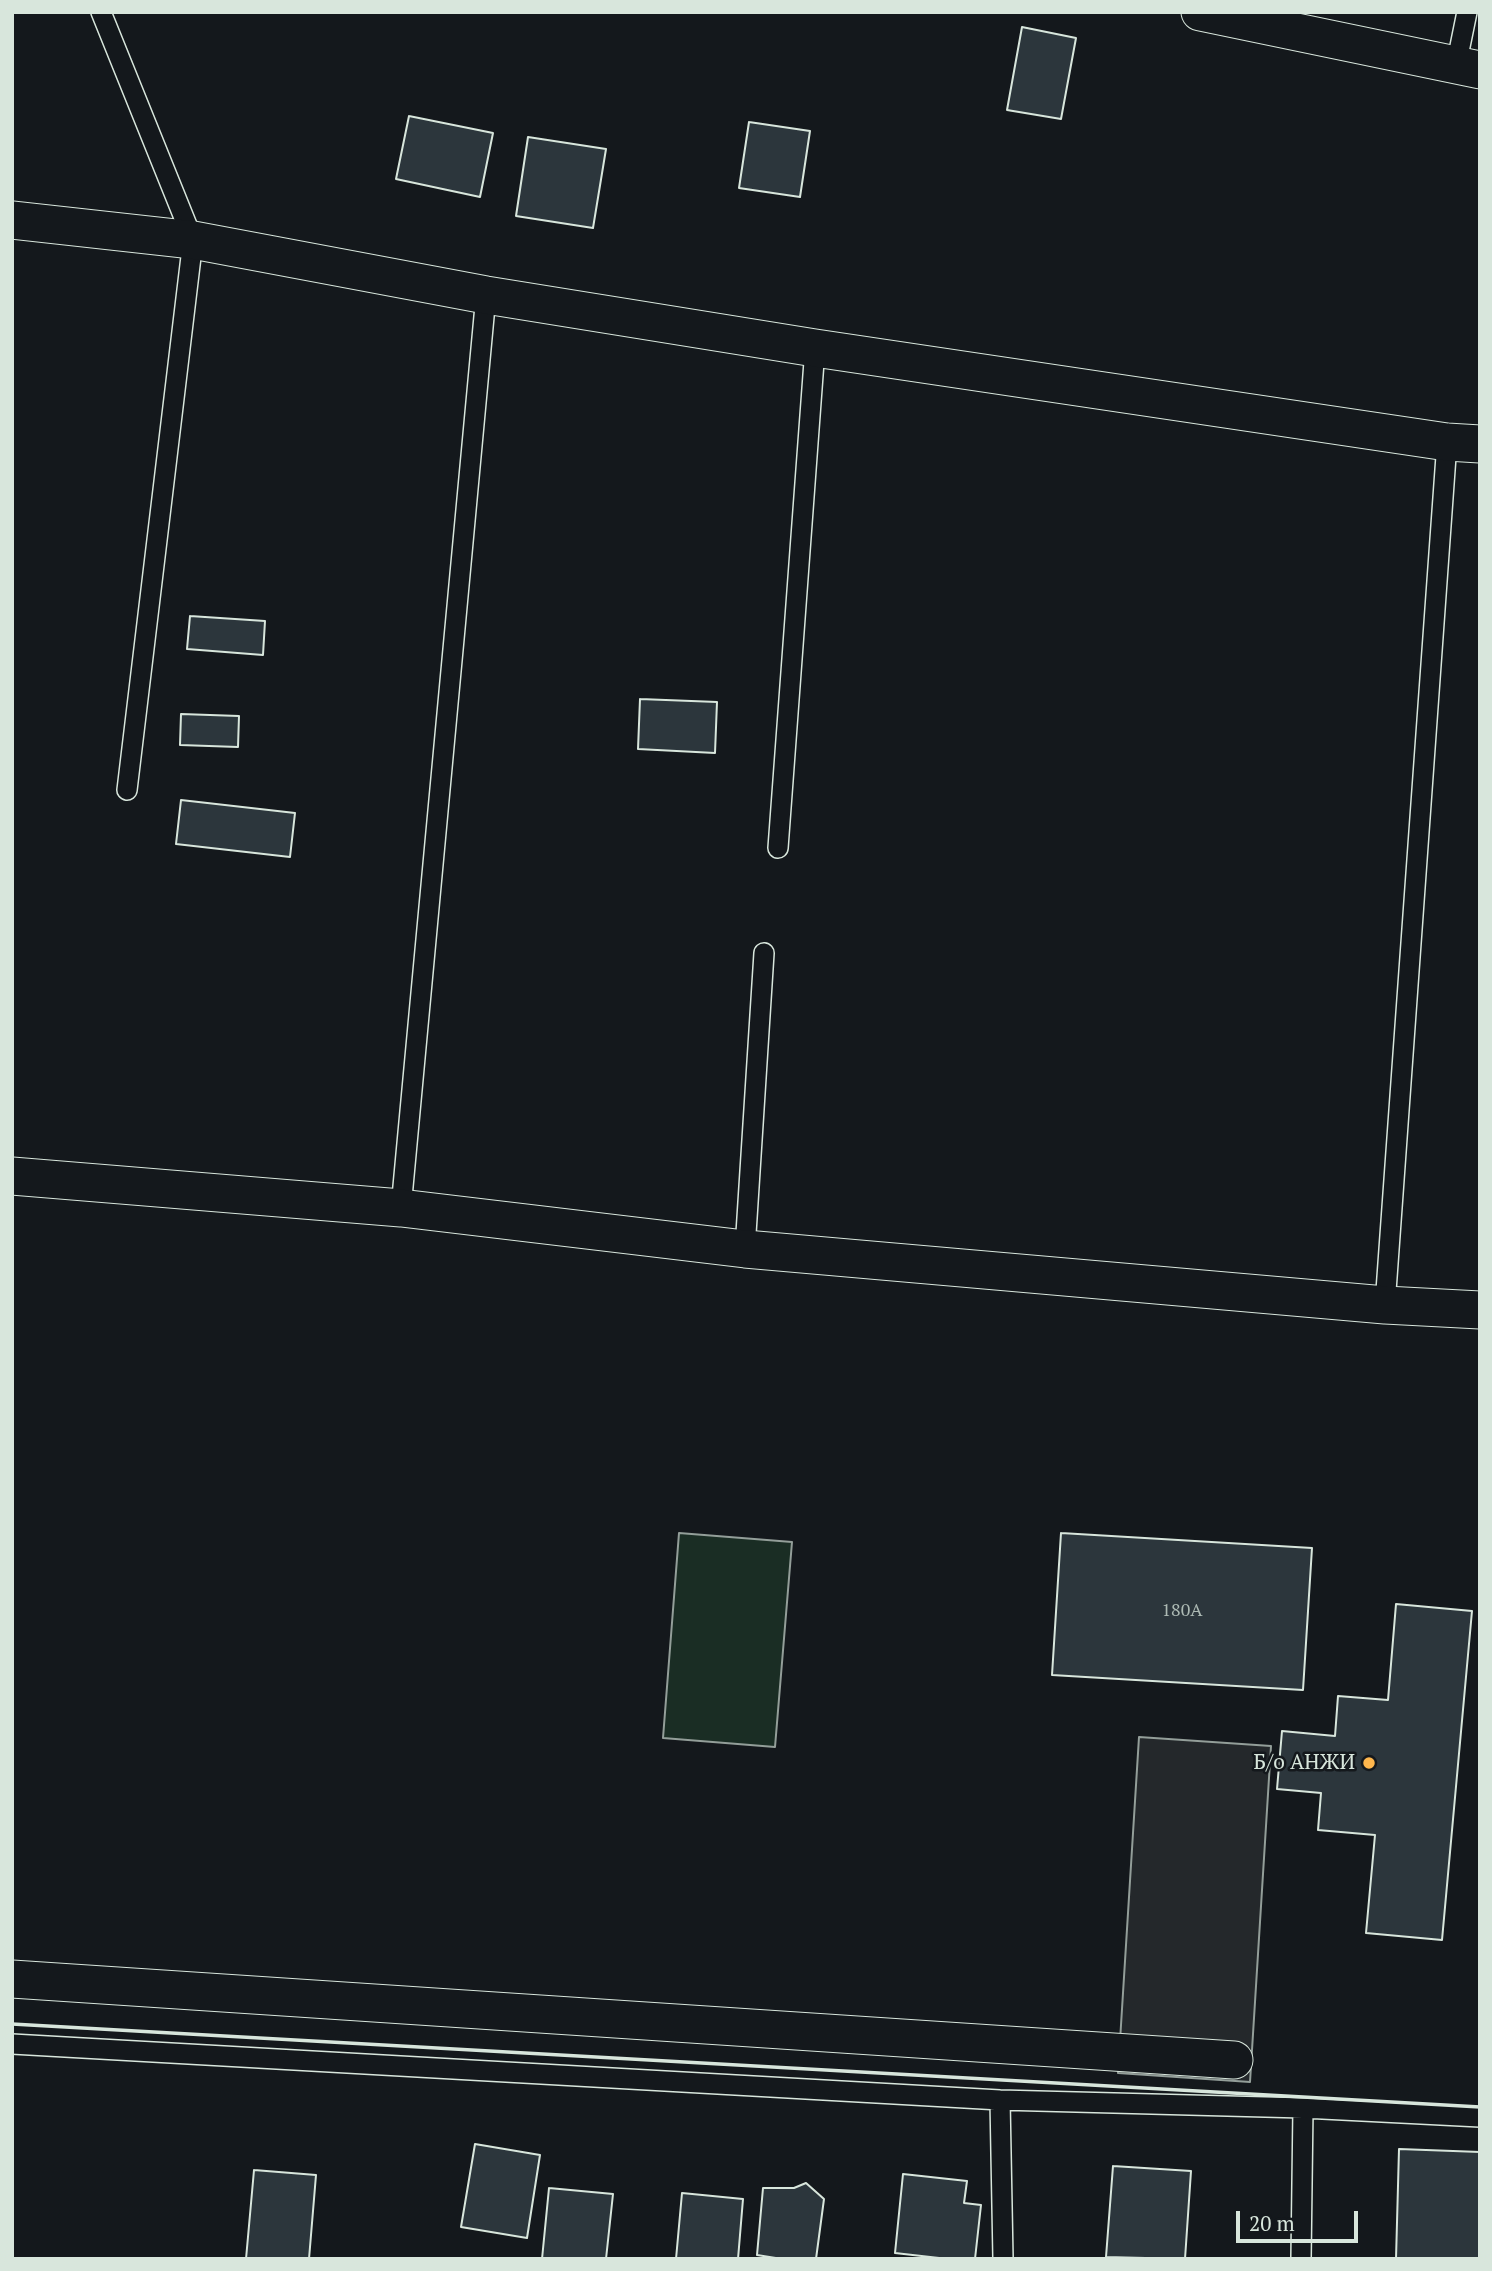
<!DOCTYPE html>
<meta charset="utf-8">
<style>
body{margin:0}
#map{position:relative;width:1492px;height:2271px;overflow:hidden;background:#14181c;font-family:"PT Serif",serif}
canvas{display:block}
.frame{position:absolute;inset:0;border:14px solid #d8e6dc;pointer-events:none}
.scale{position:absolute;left:1236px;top:2211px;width:122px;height:32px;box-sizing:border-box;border:4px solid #d8e6dc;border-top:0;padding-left:9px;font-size:21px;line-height:24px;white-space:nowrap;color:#d8e6dc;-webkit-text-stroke:5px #14181c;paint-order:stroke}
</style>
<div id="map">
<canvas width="1492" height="2271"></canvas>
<div class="frame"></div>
<div class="scale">20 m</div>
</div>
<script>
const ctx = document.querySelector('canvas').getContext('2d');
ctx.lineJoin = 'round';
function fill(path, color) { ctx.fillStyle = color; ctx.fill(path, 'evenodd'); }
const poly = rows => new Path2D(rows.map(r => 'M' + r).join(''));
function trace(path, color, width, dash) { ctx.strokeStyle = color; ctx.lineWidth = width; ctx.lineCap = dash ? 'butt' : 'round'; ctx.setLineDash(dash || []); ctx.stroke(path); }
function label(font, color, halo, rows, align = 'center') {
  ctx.font = font + ' "PT Serif",serif'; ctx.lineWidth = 5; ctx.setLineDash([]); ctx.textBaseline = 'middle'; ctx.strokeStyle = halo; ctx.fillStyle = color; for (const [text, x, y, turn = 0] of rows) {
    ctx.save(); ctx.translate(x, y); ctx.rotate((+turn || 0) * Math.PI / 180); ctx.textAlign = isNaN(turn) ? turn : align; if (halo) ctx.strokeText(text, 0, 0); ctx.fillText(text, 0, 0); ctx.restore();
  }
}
const green = poly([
 [679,1533,792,1542,775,1747,663,1738,679,1533]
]);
fill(green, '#1a2d24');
trace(green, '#939e99', 2);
const parking = poly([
 [1139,1737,1271,1746,1250,2082,1118,2073,1139,1737]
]);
fill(parking, '#24282b');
trace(parking, '#939e99', 2);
const building = poly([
 [1022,27,1076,38,1061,119,1007,110,1022,27],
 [409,116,493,133,480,197,396,179,409,116],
 [749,122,810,131,800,197,739,188,749,122],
 [528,137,606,149,593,228,516,216,528,137],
 [190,616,265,621,263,655,187,649,190,616],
 [640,699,717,702,715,753,638,749,640,699],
 [181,714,239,716,238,747,180,745,181,714],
 [181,800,295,813,290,857,176,844,181,800],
 [1061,1533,1312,1548,1303,1690,1052,1675,1061,1533],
 [1396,1604,1472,1611,1442,1940,1366,1933,1375,1835,1318,1830,1321,1793,1277,1789,1282,1731,1335,1736,1338,1696,1388,1700,1396,1604],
 [475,2144,540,2155,527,2238,461,2227,475,2144],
 [1399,2149,1480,2152,1480,2259,1396,2259,1399,2149],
 [1113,2166,1191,2171,1185,2259,1106,2257,1113,2166],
 [254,2170,316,2175,309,2259,246,2259,254,2170],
 [903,2174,967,2181,964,2203,981,2205,975,2259,948,2259,895,2253,903,2174],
 [806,2183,824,2199,816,2259,782,2259,757,2255,763,2188,794,2188,806,2183],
 [549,2188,613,2194,606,2259,542,2259,549,2188],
 [682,2193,743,2199,738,2259,676,2259,682,2193]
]);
fill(building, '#2c363c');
trace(building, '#d8e6dc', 2);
const service = poly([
 [101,12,193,240,127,790],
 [1456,66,1467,12],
 [778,848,815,348],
 [401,1208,486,295],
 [745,1249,764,953],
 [1385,1305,1447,442],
 [12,2044,1000,2100,1303,2108,1480,2117],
 [1000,2100,1003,2259],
 [1301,2259,1303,2108]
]);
const minor = poly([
 [1200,12,1480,70],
 [12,220,193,240,486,295,815,348,1447,442,1480,444],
 [12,1176,401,1208,745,1249,1385,1305,1480,1310],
 [12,1979,1234,2060]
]);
trace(service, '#d8e6dc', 22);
trace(minor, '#d8e6dc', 39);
trace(service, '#14181c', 19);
trace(minor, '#14181c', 37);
trace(poly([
 [12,2024,1480,2107]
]), '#d8e6dc', 3.5);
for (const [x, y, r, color] of [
 [1369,1763,7,"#ffb74d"]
]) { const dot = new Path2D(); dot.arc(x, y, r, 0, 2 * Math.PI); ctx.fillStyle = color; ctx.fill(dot); trace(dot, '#14181c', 2.5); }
label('18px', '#adbab4', null, [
 ["180А",1182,1611]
]);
label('21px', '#d8e6dc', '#14181c', [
 ["Б/о АНЖИ",1355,1763]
], 'right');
</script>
